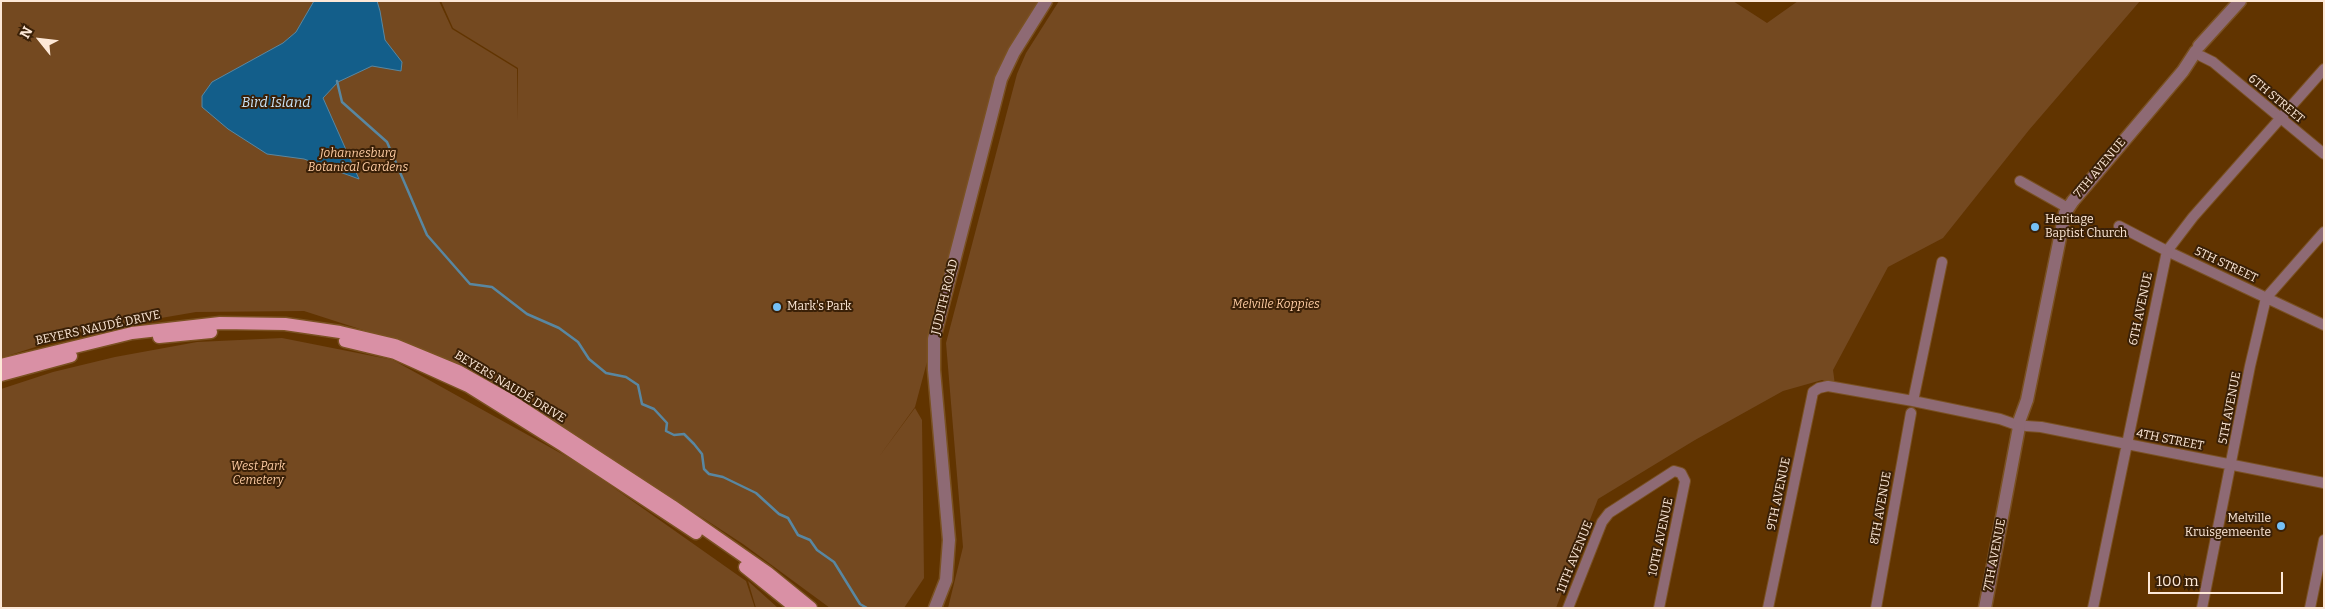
<!DOCTYPE html>
<meta charset="utf-8">
<style>
body{margin:0}
#map{position:relative;width:2325px;height:609px;overflow:hidden;background:#613400;font-family:Bitter,serif}
canvas{display:block}
.frame{position:absolute;inset:0;border:2px solid #fde8d7;pointer-events:none}
.north{position:absolute;left:15px;top:15px;width:50px;height:50px;-webkit-text-stroke:4px #3a2007;paint-order:stroke;rotate:299deg;font-size:14px;font-weight:700;line-height:20px;text-align:center;color:#fde8d7}
.north::after{content:'';display:block;margin:auto;width:18px;height:22px;background:#fde8d7;clip-path:polygon(50% 0,100% 100%,50% 72%,0 100%)}
.scale{position:absolute;left:2148px;top:572px;width:135px;height:22px;box-sizing:border-box;border:2px solid #fde8d7;border-top:0;padding-left:6px;font-size:15px;line-height:18px;white-space:nowrap;color:#fde8d7;-webkit-text-stroke:4px #3a2007;paint-order:stroke}
</style>
<div id="map">
<canvas width="2325" height="609"></canvas>
<div class="frame"></div>
<div class="north">N</div>
<div class="scale">100 m</div>
</div>
<script>
const ctx = document.querySelector('canvas').getContext('2d');
ctx.lineJoin = 'round';
function fill(path, color) { ctx.fillStyle = color; ctx.fill(path, 'evenodd'); }
const poly = rows => new Path2D(rows.map(r => 'M' + r).join(''));
function trace(path, color, width, dash) { ctx.strokeStyle = color; ctx.lineWidth = width; ctx.lineCap = dash ? 'butt' : 'round'; ctx.setLineDash(dash || []); ctx.stroke(path); }
function label(font, color, halo, rows, align = 'center') {
  ctx.font = font + ' Bitter,serif'; ctx.lineWidth = 4; ctx.setLineDash([]); ctx.textBaseline = 'middle'; ctx.strokeStyle = halo; ctx.fillStyle = color; for (const [text, x, y, turn = 0] of rows) {
    ctx.save(); ctx.translate(x, y); ctx.rotate((+turn || 0) * Math.PI / 180); ctx.textAlign = isNaN(turn) ? turn : align; if (halo) ctx.strokeText(text, 0, 0); ctx.fillText(text, 0, 0); ctx.restore();
  }
}
fill(poly([
 [1,1,439,1,452,29,517,69,518,121,518,68,453,28,441,1,1054,1,1001,84,915,407,878,458,915,408,922,420,924,578,904,608,830,608,743,544,501,387,448,360,394,340,304,311,196,312,85,331,1,358],
 [1059,1,1733,1,1767,23,1798,1,2140,1,2029,130,1943,238,1888,267,1833,370,1835,385,1822,380,1783,391,1695,440,1598,499,1556,608,948,608,963,547,946,343,1017,74,1026,53],
 [282,338,393,360,580,464,746,581,755,608,1,608,1,389,53,372,115,357,197,342],
 [748,581,778,608,756,608]
]), '#744920');
const water = poly([
 [314,1,377,1,380,11,385,40,402,62,401,71,372,66,338,82,323,98,359,179,304,159,267,154,228,129,202,107,202,96,212,82,283,43,296,32,314,1]
]);
fill(water, '#135e8a');
trace(water, '#5987a1', 1);
trace(poly([
 [337,81,342,102,387,142,427,235,470,284,492,287,527,314,559,328,578,342,589,359,606,373,626,377,638,385,642,404,654,409,667,423,666,431,674,435,684,434,694,444,702,454,704,469,709,474,723,477,756,493,779,514,788,518,798,535,810,540,817,550,834,562,860,604,867,608]
]), '#5987a1', 2.5);
const minor = poly([
 [2201,56,2213,62,2324,154],
 [2020,181,2068,208],
 [2119,226,2167,251,2324,325],
 [1913,401,1942,262],
 [2026,426,2041,427,2324,483],
 [1568,608,1602,522,1609,513,1674,471,1681,473,1685,481,1659,608],
 [1768,608,1812,397,1813,392,1819,388,1828,386,1913,401,2000,419,2017,425],
 [1876,608,1911,413],
 [2093,608,2167,251,2193,217,2324,69],
 [2202,608,2250,366,2266,298,2324,232],
 [2310,608,2324,540]
]);
const tertiary = poly([
 [2199,46,2240,1],
 [2020,419,2027,400,2065,213,2073,201,2183,71,2196,51],
 [935,608,946,580,949,540,934,370,934,339,1001,79,1014,52,1046,1],
 [1985,608,2019,427]
]);
const primary = poly([
 [159,337,211,332],
 [345,341,395,353,468,386,564,446,696,533],
 [1,365,132,333,220,323,285,324,340,332,395,345,458,371,513,402,672,506,768,573,811,608],
 [1,375,71,356],
 [745,567,796,608]
]);
trace(minor, '#7a5122', 12);
trace(tertiary, '#7a5122', 15);
trace(primary, '#7a5122', 15);
trace(minor, '#8e6a74', 10);
trace(tertiary, '#8e6a74', 12);
trace(primary, '#d990a5', 12);
for (const [x, y, r, color] of [
 [2035,227,5,"#75c0f6"],
 [777,307,5,"#75c0f6"],
 [2281,526,5,"#75c0f6"]
]) { const dot = new Path2D(); dot.arc(x, y, r, 0, 2 * Math.PI); ctx.fillStyle = color; ctx.fill(dot); trace(dot, '#3a2007', 2); }
label('12px', '#fde8d7', '#3a2007', [
 ["6TH STREET",2276,99,40],
 ["7TH AVENUE",2100,168,-50],
 ["5TH STREET",2226,265,25],
 ["JUDITH ROAD",945,297,-76],
 ["6TH AVENUE",2141,309,-78],
 ["BEYERS NAUDÉ DRIVE",98,328,-12],
 ["BEYERS NAUDÉ DRIVE",510,387,31],
 ["5TH AVENUE",2230,408,-79],
 ["4TH STREET",2170,440,11],
 ["9TH AVENUE",1779,494,-78],
 ["8TH AVENUE",1881,508,-80],
 ["10TH AVENUE",1661,537,-78],
 ["7TH AVENUE",1995,555,-79],
 ["11TH AVENUE",1575,557,-68]
]);
label('italic 12px', '#fdcba2', '#3a2007', [
 ["Johannesburg",358,154],
 ["Botanical Gardens",358,168],
 ["Melville Koppies",1276,305],
 ["West Park",258,467],
 ["Cemetery",258,481]
]);
label('12px', '#fde8d7', '#3a2007', [
 ["Heritage",2045,220],
 ["Baptist Church",2045,234],
 ["Mark's Park",787,307],
 ["Melville",2271,519,"right"],
 ["Kruisgemeente",2271,533,"right"]
], 'left');
label('italic 14px', '#c8e2f6', '#3a2007', [
 ["Bird Island",276,103]
]);
</script>
